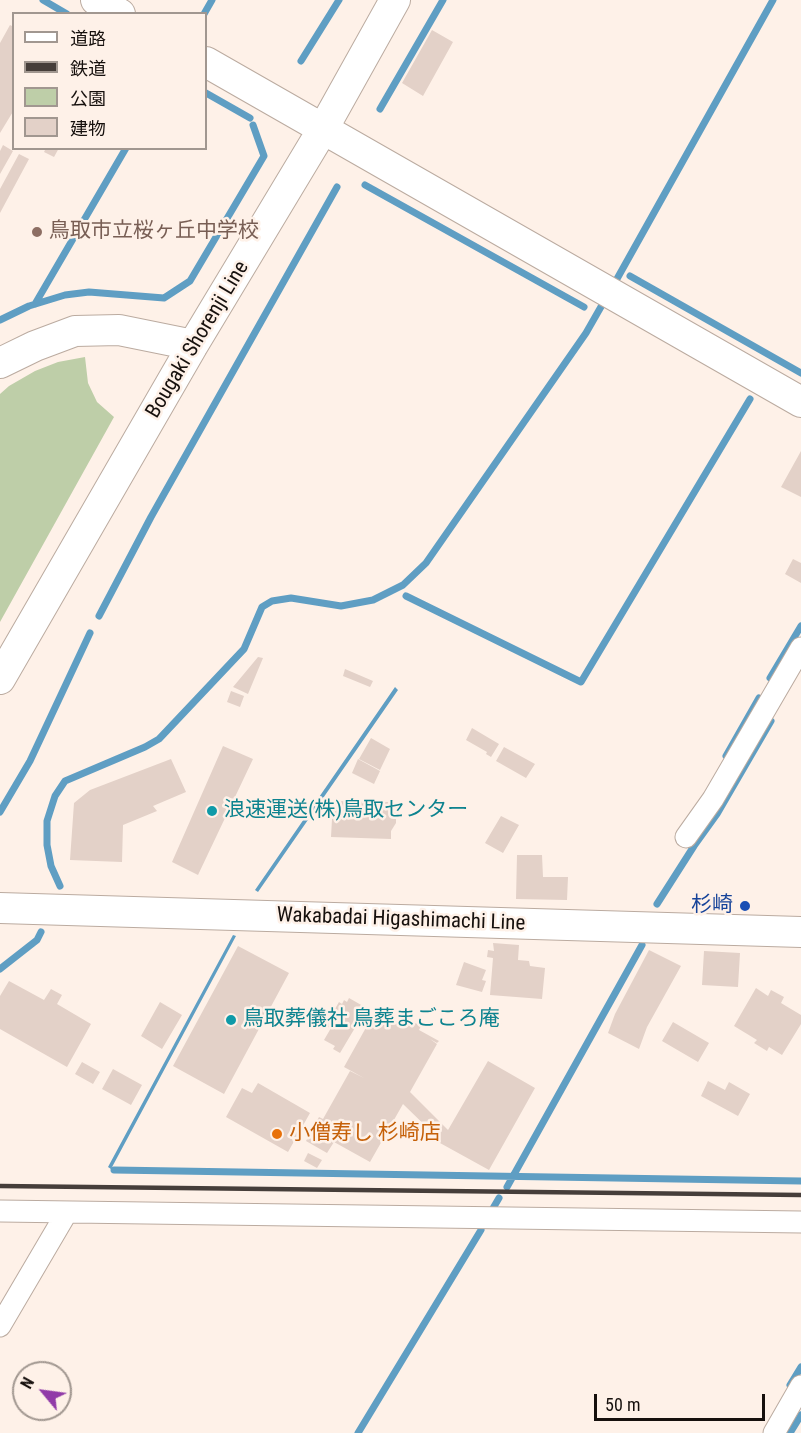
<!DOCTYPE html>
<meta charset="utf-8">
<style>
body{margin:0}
#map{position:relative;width:801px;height:1433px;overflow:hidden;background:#fef1e8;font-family:"Roboto Condensed","Noto Sans JP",sans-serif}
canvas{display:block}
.legend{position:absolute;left:12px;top:12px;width:195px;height:138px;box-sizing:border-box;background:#fef1e8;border:2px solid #a19790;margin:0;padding:8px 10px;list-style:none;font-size:18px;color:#16100d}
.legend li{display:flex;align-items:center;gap:12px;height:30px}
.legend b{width:30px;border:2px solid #a19790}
.north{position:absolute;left:12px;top:1361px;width:60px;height:60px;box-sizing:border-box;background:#fef1e8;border:2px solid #a19790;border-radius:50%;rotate:299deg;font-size:16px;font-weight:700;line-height:24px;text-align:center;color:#16100d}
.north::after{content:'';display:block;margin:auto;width:21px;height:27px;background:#913ba8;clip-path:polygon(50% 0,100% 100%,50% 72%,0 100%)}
.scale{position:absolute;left:594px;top:1394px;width:171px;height:27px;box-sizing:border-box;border:3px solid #16100d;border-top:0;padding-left:8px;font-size:18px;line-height:21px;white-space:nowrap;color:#16100d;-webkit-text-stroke:4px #fef1e8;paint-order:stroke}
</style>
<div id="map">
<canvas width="801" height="1433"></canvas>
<ul class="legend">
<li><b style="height:8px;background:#fff"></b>道路</li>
<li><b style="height:8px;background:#463e3a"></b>鉄道</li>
<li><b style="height:16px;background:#becea8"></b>公園</li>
<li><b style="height:16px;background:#e3d1c8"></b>建物</li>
</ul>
<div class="north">N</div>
<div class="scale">50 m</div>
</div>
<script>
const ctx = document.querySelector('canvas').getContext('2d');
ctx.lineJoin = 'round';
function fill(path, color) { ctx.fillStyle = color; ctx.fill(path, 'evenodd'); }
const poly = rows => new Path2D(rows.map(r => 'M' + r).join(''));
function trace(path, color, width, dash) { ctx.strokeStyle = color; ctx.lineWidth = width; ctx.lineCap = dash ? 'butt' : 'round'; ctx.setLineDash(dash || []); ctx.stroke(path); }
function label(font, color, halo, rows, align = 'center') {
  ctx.font = font + ' "Roboto Condensed","Noto Sans JP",sans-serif'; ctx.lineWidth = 5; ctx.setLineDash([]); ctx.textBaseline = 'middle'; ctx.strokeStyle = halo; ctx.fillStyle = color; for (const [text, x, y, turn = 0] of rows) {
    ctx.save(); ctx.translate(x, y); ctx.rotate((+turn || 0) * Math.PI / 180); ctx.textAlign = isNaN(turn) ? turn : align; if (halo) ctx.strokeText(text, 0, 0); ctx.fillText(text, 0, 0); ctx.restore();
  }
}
fill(poly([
 [85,357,88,383,97,402,114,417,0,622,0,394,9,386,35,371,58,362]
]), '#becea8');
fill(poly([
 [395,687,398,690,258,892,255,890],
 [233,935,236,936,111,1169,108,1167]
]), '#5f9ec3');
trace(poly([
 [43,0,67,14],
 [204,14,212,0],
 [301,61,339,0],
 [206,93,250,118],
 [380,109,443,0],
 [365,185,584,307],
 [630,276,801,373],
 [613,286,773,0],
 [35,304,126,148],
 [0,320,29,306,65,295,89,292,164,298,190,281,264,156,253,125],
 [406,596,581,682,750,399],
 [99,616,151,517,337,187],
 [770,678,801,626],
 [726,756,759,698],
 [0,812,30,761,90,633],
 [60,886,51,866,47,845,47,821,55,796,65,781,145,747,159,739,244,649,262,607,272,601,291,598,341,606,373,600,403,585,426,563,586,333,606,298],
 [657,904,694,846,717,814,771,721],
 [0,969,37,940,41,932],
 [114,1170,801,1181],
 [507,1187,642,945],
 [492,1210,499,1198],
 [790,1385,801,1367],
 [358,1433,481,1230],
 [790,1433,801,1415]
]), '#5f9ec3', 7);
fill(poly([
 [10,25,14,27,14,110,0,133,0,43],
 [432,30,453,42,423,96,402,83],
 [3,145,13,151,0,174,0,151],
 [46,148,59,148,54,157,44,152],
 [19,154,29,159,0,213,0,189],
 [801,451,801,497,781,487],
 [793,559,801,563,801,583,785,574],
 [258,657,263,658,248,694,233,687],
 [345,669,373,681,370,687,343,676],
 [231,691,244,696,240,707,227,702],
 [472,728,499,744,491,757,486,754,487,752,466,740],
 [371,738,390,749,380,770,359,759],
 [223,746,253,759,198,875,172,862],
 [504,747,535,764,526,778,496,761],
 [171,759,186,792,153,806,157,811,123,825,122,862,70,860,74,803,90,790],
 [358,759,380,771,374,784,352,773],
 [333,801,391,802,392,805,396,808,396,823,391,831,391,839,331,837],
 [501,816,519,825,503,853,485,843],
 [517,855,542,855,543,877,568,877,567,900,516,899],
 [493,943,519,945,518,960,529,961,530,966,545,968,542,999,490,995,493,958,487,957,488,950,494,951],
 [238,946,289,973,224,1094,173,1066],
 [649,950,681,966,647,1027,639,1049,608,1033,615,1014],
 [704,951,740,953,738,987,702,985],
 [464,962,486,970,482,980,486,981,482,992,456,985],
 [9,981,44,1000,51,989,62,995,57,1004,91,1024,67,1067,0,1029,0,996],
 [756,988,768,996,771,990,784,997,781,1003,801,1015,801,1024,782,1055,769,1047,767,1051,754,1043,757,1040,734,1026],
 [349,998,363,1006,361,1009,365,1011,340,1053,333,1049,335,1046,324,1040,331,1028,325,1026,339,1002,342,1004,344,1000,347,1002],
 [160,1002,182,1015,162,1049,141,1036],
 [373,1015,388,1023,391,1018,407,1027,410,1020,421,1026,419,1030,439,1041,437,1043,430,1039,437,1044,410,1092,448,1130,488,1061,535,1088,489,1170,440,1143,441,1141,403,1104,370,1162,334,1142,327,1153,306,1141,319,1117,323,1119,350,1071,364,1078,344,1067],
 [673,1022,709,1043,698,1062,662,1041],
 [82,1062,100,1072,93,1084,75,1074],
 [113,1069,142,1085,131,1105,102,1089],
 [708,1081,725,1090,729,1082,750,1094,738,1116,701,1096],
 [258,1083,310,1113,288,1152,226,1117,242,1088,252,1093],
 [308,1153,322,1160,317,1168,304,1161]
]), '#e3d1c8');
const street = poly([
 [686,837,713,799,801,648],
 [0,1211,801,1222],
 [0,1326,67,1212],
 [774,1433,801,1386]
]);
const secondary = poly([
 [96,0,120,14],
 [206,62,801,402],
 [0,363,35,346,75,331,119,330,193,345],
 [0,679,193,345,323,129,395,0],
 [0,908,801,932]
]);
trace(street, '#bbaba0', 23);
trace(secondary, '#bbaba0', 32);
trace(street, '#fff', 21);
trace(secondary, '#fff', 30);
trace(poly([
 [0,1186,801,1195]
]), '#463e3a', 4.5);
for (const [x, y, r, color] of [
 [37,232,6,"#8d6e63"],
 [212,811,6,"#0f9aa8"],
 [745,906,6,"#1a4fb4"],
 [231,1020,6,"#0f9aa8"],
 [277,1134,6,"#e8710a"]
]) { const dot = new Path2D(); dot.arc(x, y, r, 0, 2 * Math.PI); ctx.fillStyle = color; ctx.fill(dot); trace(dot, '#fef1e8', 2); }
label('21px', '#785e54', '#fef1e8', [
 ["鳥取市立桜ヶ丘中学校",49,232]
], 'left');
label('21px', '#16100d', '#fef1e8', [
 ["Bougaki Shorenji Line",198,340,-59],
 ["Wakabadai Higashimachi Line",401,920,2]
]);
label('21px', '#0d838f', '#fef1e8', [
 ["浪速運送(株)鳥取センター",224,811],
 ["鳥取葬儀社 鳥葬まごころ庵",243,1020]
], 'left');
label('21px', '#164399', '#fef1e8', [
 ["杉崎",733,906]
], 'right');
label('21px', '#c56008', '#fef1e8', [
 ["小僧寿し 杉崎店",289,1134]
], 'left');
</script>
